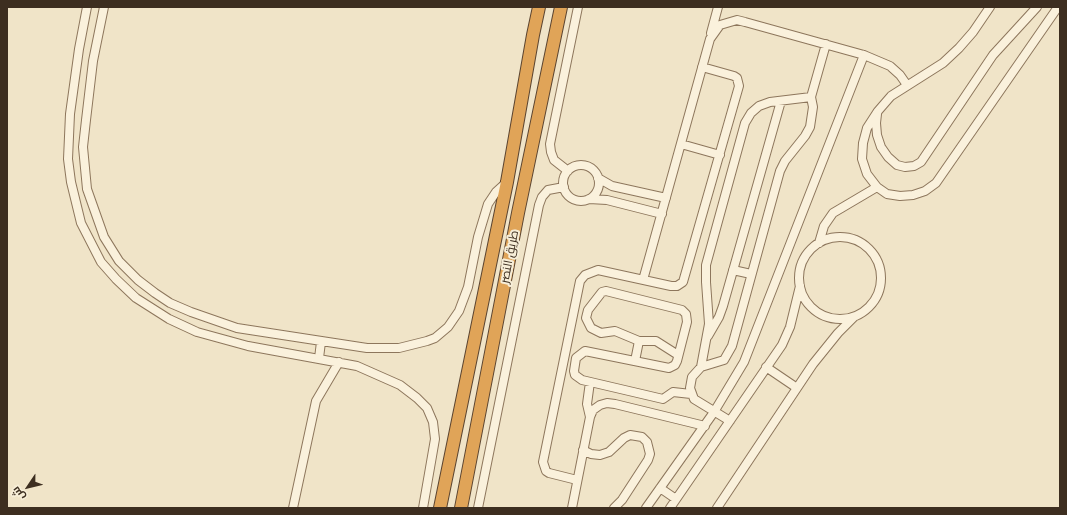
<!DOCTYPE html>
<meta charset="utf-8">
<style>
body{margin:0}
#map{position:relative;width:1067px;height:515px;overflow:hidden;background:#f0e4c8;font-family:"Times New Roman",Cairo,serif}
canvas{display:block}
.frame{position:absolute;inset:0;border:8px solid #3d2e20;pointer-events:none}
.north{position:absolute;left:8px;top:467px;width:40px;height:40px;-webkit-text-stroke:3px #f7eed8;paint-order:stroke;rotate:235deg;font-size:11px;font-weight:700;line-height:16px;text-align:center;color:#3d2e20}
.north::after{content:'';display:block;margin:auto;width:14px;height:18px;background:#3d2e20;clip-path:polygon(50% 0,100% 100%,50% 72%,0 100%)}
</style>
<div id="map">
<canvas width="1067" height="515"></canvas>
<div class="frame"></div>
<div class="north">ش</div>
</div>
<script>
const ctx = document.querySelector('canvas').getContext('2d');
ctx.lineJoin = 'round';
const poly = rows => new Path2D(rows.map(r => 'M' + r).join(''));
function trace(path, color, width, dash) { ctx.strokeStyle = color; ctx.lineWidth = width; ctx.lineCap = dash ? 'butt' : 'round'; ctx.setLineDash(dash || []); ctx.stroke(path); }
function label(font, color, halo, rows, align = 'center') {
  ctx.font = font + ' "Times New Roman",Cairo,serif'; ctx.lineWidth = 4; ctx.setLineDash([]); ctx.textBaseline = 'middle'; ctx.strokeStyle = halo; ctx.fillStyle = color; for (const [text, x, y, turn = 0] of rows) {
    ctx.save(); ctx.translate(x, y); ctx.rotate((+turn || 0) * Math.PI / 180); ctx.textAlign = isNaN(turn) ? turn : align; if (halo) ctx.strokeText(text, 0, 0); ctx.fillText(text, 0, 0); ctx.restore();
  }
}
const minor = poly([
 [87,7,79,49,70,114,68,159,71,182,81,223,101,262,116,279,136,298,169,319,197,332,248,346,357,366,400,385,417,398,427,408,433,422,435,439,423,508],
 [104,7,93,61,86,120,83,147,87,189,104,237,119,261,138,280,155,293,170,303,191,312,237,328,367,348,399,348,427,341,435,338,448,327,459,311,468,287,478,237,488,204,496,192,507,182],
 [990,7,973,32,959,48,943,63,891,96,878,111,867,128,863,143,862,159,867,174,877,187,887,194,900,196,913,195,925,191,936,183,1058,7],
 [711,33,718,7],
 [877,114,876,123,877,135,881,147,888,157,897,165,905,167,914,166,921,162,993,55,1037,7],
 [681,144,720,155],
 '563 183a18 18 0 1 1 36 0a18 18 0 1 1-36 0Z',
 [568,171,554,160,551,152,550,144,578,7],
 [598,178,612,186,666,198],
 [589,199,607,200,662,214],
 '799 278a41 41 0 1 1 82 0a41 41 0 1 1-82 0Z',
 [819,243,824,226,833,213,877,187],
 [733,270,751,274],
 [643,280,710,39,720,25,737,20,745,22,864,55,890,66,900,75,907,85],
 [708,336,719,317,723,306,781,101],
 [678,355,656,341,639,341,615,331,601,333,591,328,586,318,588,310,602,292,606,291,682,310,686,314,687,322,677,361,675,365,669,368,585,351,576,358,574,371,575,375,582,380,663,399,673,392,691,394],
 [319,358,321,342],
 [635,361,639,341],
 [701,367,709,324,706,282,706,265,745,123,751,113,759,106,770,102,811,97],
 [766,367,797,388],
 [590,417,587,404,590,382],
 [730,421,694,399,690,388,692,377,701,367,724,360,732,346,780,171,785,161,805,136,810,127,813,107,811,97,826,44],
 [583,450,591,454,600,455,609,452,624,438,630,435,642,437,647,442,650,454,648,460,622,500,614,508],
 [577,480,549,473,546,471,543,462,580,281,585,275,598,270,671,286,677,286,683,282,739,86,737,78,734,76,702,67],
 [660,488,676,499],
 [293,508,316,401,339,362],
 [478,508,539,205,542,197,548,190,564,187],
 [572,508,590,417,593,410,600,405,607,403,615,404,705,426],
 [646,508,714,412,744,362,864,55],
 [670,508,782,345,790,327,800,286],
 [717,508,813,364,838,333,854,317]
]);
const highway = poly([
 [440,508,507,182,533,35,539,7],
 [461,508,518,213,561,7]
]);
trace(minor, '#8d765c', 10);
trace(highway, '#5b4430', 14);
trace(minor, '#faf1dc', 8);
trace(highway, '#e0a458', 12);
label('12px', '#3d2e20', '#f7eed8', [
 ["طريق النصر",510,257,-79]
]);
</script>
